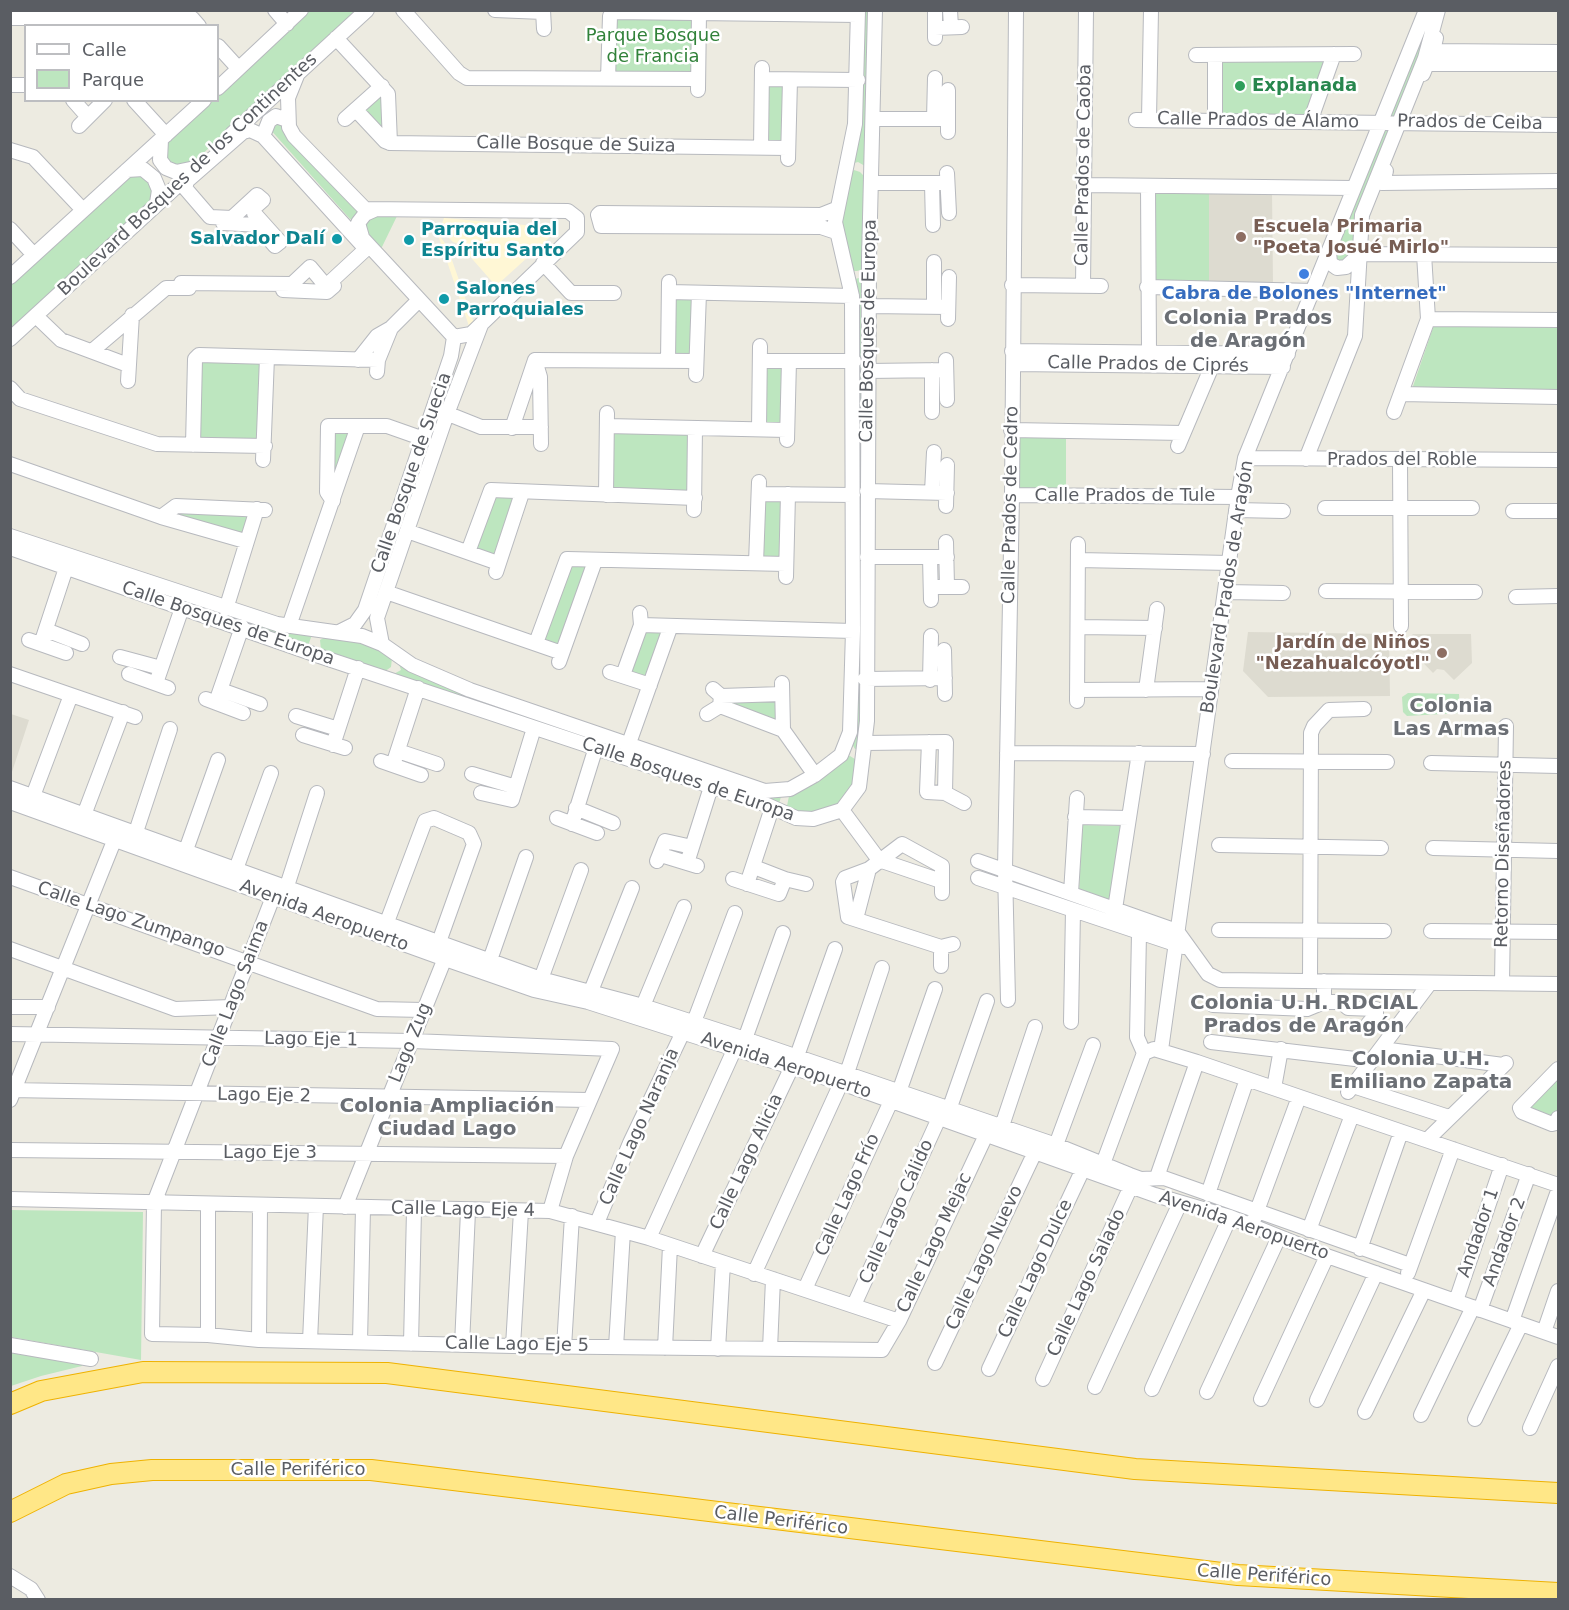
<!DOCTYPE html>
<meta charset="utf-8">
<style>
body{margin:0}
#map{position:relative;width:1569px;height:1610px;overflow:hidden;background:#edebe1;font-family:"DejaVu Sans",sans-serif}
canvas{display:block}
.frame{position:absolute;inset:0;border:12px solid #5a5d63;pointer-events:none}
.legend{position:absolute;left:24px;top:24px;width:195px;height:78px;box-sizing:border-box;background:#fff;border:2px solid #bdbec1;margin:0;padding:8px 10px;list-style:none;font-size:18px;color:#5a5d63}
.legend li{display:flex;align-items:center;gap:12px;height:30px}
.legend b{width:30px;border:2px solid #bdbec1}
</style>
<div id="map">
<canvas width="1569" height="1610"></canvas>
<div class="frame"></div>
<ul class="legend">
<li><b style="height:8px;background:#fff"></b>Calle</li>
<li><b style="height:16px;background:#bde6bf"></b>Parque</li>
</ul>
</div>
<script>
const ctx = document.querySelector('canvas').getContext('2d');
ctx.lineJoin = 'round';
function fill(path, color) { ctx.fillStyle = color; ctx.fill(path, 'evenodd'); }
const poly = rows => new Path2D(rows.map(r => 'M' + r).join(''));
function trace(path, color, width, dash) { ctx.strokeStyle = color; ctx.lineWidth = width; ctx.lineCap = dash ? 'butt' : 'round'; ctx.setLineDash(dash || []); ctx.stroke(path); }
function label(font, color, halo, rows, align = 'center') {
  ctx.font = font + ' "DejaVu Sans",sans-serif'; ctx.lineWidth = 5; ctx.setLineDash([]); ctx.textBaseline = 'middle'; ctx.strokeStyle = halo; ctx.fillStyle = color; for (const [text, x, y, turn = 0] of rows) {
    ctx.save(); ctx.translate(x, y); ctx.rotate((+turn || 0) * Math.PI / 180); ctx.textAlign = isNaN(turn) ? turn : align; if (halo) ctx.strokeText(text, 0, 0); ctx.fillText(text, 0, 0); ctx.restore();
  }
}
fill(poly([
 [444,218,548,227,550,237,496,286,459,244,453,242,442,231,441,226],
 [437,232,447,246,474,323,470,329]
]), '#fff7d5');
fill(poly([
 [1209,191,1272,192,1273,284,1209,283],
 [1248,632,1389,634,1390,696,1268,697,1243,671],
 [1413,634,1471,634,1472,663,1454,680,1444,670,1437,669,1433,673,1404,643],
 [11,714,29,720,11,775,10,714]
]), '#dddbd0');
fill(poly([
 [309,11,360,11,188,167,184,169,162,160,167,140,210,101,218,100,218,94],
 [860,11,872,11,865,166,858,162,851,164],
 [1429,11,1435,11,1356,249,1352,257,1336,262,1333,254],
 [613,17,695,18,695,75,611,74],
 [1221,58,1328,59,1308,117,1219,117],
 [768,83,786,84,785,142,765,142],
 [382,92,386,133,360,109],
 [282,121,359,213,355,219,350,219,269,128],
 [854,170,860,172,866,178,864,269,857,271,852,271,839,223,849,175],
 [138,173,153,182,152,200,11,330,11,284,129,174],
 [1209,191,1209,283,1153,282,1152,192],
 [375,214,398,214,381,249,364,230,364,222],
 [867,276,860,748,855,749,852,744,851,280],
 [696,296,694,357,673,357,673,297],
 [1435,322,1558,325,1558,392,1412,389],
 [198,360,263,362,261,440,197,439],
 [763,364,787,365,785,425,762,424],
 [354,429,333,486,330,431],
 [610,431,693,432,693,492,608,490],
 [1017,436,1066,436,1066,490,1017,490],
 [493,494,517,497,497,557,474,549],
 [786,498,781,559,760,558,761,501],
 [175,511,251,516,242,543,169,516],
 [11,539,313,632,309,643,311,648],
 [572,562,590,565,560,650,541,643],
 [666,631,647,681,627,674,642,632],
 [327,636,368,642,392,658,391,667,384,672,321,650,320,640],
 [398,661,782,793,779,804,392,675,401,670],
 [1408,693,1459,694,1460,713,1407,716,1403,712,1402,697],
 [779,697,780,723,725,705,726,698],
 [850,756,858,761,856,782,846,799,826,812,795,813,791,810,787,806,789,796,842,757],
 [1082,825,1121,826,1111,901,1079,892],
 [1558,1074,1558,1110,1555,1121,1521,1109],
 [11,1210,143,1212,141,1360,11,1337],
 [11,1353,83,1364,82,1366,41,1376,11,1386]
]), '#bde6bf');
const minor = poly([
 [275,10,287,24],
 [403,10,459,73,467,78,698,79],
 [495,10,543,12],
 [543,10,544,29],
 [935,10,935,38],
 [950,10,951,27],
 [10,18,192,18,199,26],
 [935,28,962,27],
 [336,38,388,94,390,143],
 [1436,38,1433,51,1558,52],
 [218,46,238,68],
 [1196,55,1354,54],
 [298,73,288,98,289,127,294,136,365,209,568,211,577,218,577,232,471,334,454,337],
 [1423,74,1427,64,1558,64],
 [608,79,610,16,613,12,858,15],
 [762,79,858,80],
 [10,85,26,85],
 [218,88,301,10],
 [698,90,699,13],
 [948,90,948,132],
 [73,100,88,117],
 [134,100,166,135],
 [356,110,385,141,390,143,788,148],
 [345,119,382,86],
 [873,119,948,119],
 [934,119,935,78],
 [1149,119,1151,10],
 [1136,120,1558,125],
 [1215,121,1215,55],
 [1310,122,1334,54],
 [79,126,105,100],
 [265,131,269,121,276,116,287,120],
 [232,134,367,10],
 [161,140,160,160,166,168,176,172,195,168],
 [761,148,762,68],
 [10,150,33,157,83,210],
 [788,159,790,80],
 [127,170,143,169,154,178,159,190,157,203],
 [1386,171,1382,183,1558,181],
 [947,173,949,213],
 [871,183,947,183],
 [932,184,933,225],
 [1084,185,1353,188],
 [1148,186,1149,352],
 [223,223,260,225],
 [10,229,34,255],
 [836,232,821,227,601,226,598,215,600,213,821,215,836,209],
 [362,237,358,223,365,214,374,210],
 [364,240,454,337],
 [1329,252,1330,263,1337,268,1346,267,1360,254],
 [1360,254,1558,255],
 [543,263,571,293,614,293],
 [10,277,204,100],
 [181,283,292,284,310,267,326,286,366,249,263,136,250,130,243,132,187,181,185,188,210,217,232,218,257,195,263,200,254,208,254,213,280,242,275,246,262,231],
 [1012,285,1101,286],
 [1083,286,1086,10],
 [1147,287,1314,291],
 [283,290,327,292,334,286],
 [669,292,852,296],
 [869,306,948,307],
 [934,307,934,262],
 [36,316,61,340,128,365],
 [948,319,949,277],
 [1428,319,1558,320],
 [10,339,190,174],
 [92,351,166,288,189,288],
 [1012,351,1288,354],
 [358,360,377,336,391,328,419,300],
 [535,360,696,361],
 [535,360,540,377,541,444],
 [946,360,947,400],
 [668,361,669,282],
 [760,361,854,361],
 [1013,364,1283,367],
 [932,370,932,412],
 [868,371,946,370],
 [377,372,378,360,391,328],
 [696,375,699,293],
 [128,381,132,315],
 [10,388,20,399,157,444,265,446],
 [1401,394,1558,397],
 [441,411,481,427,541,427],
 [1394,412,1428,319,1424,254],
 [607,426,787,430],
 [512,428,535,360],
 [759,429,760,346],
 [1011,430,1183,433],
 [787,440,789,361],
 [193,445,195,359,199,355,378,360],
 [1178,446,1212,366],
 [1245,458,1558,460],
 [1306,459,1355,336,1362,215,1425,58,1438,10],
 [263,460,267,357],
 [1400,460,1401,626],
 [10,464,161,517,245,541],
 [867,491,947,493],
 [932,492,934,452],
 [759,494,853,495],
 [606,495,607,413],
 [1012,495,1238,497],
 [333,501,327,492,328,426,387,426,424,439],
 [946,506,947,465],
 [1325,508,1472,508],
 [694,510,695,428],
 [1236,510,1283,511],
 [1513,511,1558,511],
 [161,517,176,506,265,510],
 [407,531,498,563],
 [10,536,277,624,362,636,382,644,412,665,470,690,765,791,790,789,815,775,841,755,850,732,853,631,852,296,835,222,855,124,858,10],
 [946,542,947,586],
 [10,548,322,657,767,805,796,818,813,819,842,810,859,787,867,721,869,259,875,10],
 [468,552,491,490,695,498],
 [867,557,947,557],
 [930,557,931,600],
 [1078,560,1230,563],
 [756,563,759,482],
 [496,572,522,493],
 [786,577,788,494],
 [938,587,962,587],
 [1326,591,1475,592],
 [386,592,562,653],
 [1225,592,1283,593],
 [1516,597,1558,596],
 [226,609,257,509],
 [641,625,853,631],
 [289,626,358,426],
 [1078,627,1155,628],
 [46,630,82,644],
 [339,632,355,624,365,610,451,356,454,337],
 [29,640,66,653],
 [536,643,567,559,786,564],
 [41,644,66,568],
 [382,644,377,618,447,414,481,325],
 [944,650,945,694],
 [120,657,161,668],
 [559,662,595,561],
 [610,672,650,685],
 [10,674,135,717],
 [129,674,168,688],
 [623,675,641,625,640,613],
 [865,679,945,678],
 [930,680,931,636],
 [156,683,182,608],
 [782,683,783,730],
 [221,690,260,704],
 [1077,690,1211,689],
 [1146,690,1157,609],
 [721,696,782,694],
 [206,699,243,713],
 [1077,701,1078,544],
 [216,702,242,627],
 [720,706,783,730,815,775],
 [707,714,720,706,721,696,713,689],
 [296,716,338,729],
 [303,735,345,748],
 [929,742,927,792,945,793,964,803],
 [865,743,946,742,945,793],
 [333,745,358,668],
 [628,746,670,628],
 [398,751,437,764],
 [1007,753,1203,754],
 [381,761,421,775],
 [1232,761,1387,762],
 [1431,763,1558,766],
 [393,765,418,688],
 [472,774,516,787],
 [10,788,541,979,643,1006,745,1039,1056,1145,1130,1175,1141,1179,1164,1178,1410,1265],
 [317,793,287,886,273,897,154,1203,152,1334,208,1335,259,1340,513,1346,882,1350,899,1321,986,1135],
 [481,793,512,800,534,728],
 [33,796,71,695],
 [10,802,445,959,534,990,588,1002,841,1083,1155,1195,1230,1217,1327,1256,1558,1337],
 [576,808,613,823],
 [842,810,879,860,941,881],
 [84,815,123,712],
 [1075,817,1129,818],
 [557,818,597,833],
 [572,824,596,747],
 [133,841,170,729],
 [1219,845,1381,848],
 [1433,848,1558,851],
 [186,850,218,760],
 [661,855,697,866],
 [657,861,665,841,692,847],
 [978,861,1177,931],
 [687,863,711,787],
 [754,867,785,879,806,884],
 [236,869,271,773],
 [10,877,377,1009,423,1010],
 [978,878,1184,947],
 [733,879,779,894,785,879],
 [747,884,772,808],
 [1071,893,1077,798],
 [1115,909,1139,753],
 [856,919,869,869],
 [387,922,425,821,434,818,469,833,474,844,439,942],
 [1219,930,1384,931],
 [1177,931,1208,974,1220,980,1558,984],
 [1431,931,1558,932],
 [1139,933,1137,1037,1144,1053],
 [941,947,848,917,843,882,845,878,869,869,902,844,942,866,942,893],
 [10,949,175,1009,231,1007],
 [490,960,526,857],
 [941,966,941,947,953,944],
 [541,979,581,870],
 [1310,981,1311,733,1314,726,1329,710,1364,709],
 [1502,983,1506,726],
 [591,991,632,888],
 [1008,1000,1005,869,1012,495,1016,10],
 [1324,1002,1341,1002,1348,1008,1376,1009,1376,1015,1368,1024],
 [1213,1005,1307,1009,1324,1002,1324,981],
 [643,1006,684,907],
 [10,1007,48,1007],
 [694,1022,735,913],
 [1071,1022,1073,910],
 [10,1034,412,1041,612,1049,566,1156,550,1211],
 [745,1039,783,933],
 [1211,1042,1372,1061],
 [1382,1049,1503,1065],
 [1161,1050,1238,497,1245,458,1426,10],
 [1144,1053,1154,1049,1197,1062,1558,1185],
 [1558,1069,1520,1108,1522,1112,1552,1124,1556,1123,1558,1118],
 [847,1073,882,968],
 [1353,1086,1449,1117],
 [1274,1088,1281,1049],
 [10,1090,589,1100],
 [899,1092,935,989],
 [1348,1092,1430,983],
 [10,1100,118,831],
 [1002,1126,1035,1027],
 [1427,1140,1506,1063],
 [1056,1145,1093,1045],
 [10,1150,566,1156],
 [1100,1172,1144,1053],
 [1157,1177,1197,1062],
 [1208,1194,1247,1079],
 [10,1199,550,1211,649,1238,899,1321],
 [345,1207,447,953],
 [1254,1219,1299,1097],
 [597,1223,630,1143,683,1032],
 [1309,1230,1352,1115],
 [649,1238,735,1048],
 [1360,1249,1401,1132],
 [702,1256,797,1056,835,949],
 [1408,1273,1453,1149],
 [754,1274,841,1083],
 [805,1289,891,1101],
 [1456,1301,1502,1165],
 [854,1305,939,1118,949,1110,987,1001],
 [1480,1310,1529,1174],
 [1512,1321,1558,1191],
 [1544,1332,1558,1291],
 [208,1335,208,1204],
 [259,1340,260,1206],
 [310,1341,316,1206],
 [360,1342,363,1208],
 [411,1344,414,1210],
 [10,1345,91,1359],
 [462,1345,468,1211],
 [513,1346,521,1211],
 [564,1347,572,1216],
 [616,1347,623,1231],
 [665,1348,670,1246],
 [718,1349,723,1263],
 [770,1349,773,1279],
 [935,1363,1035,1152],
 [989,1369,1083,1169],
 [1043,1379,1131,1186],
 [1095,1387,1180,1203],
 [1152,1389,1230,1217],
 [1207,1392,1279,1237],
 [1261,1399,1327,1256],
 [1317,1400,1376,1273],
 [1365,1412,1424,1290],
 [1421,1415,1473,1307],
 [1475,1419,1521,1324],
 [1530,1428,1558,1366],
 [10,1576,31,1589,38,1600]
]);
const highway = poly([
 [10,1404,41,1391,143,1372,387,1373,1135,1469,1558,1493],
 [10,1512,66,1484,111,1474,152,1470,371,1470,1238,1575,1558,1593]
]);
trace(minor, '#b7b9be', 16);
trace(highway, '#efb200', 22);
trace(minor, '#fff', 14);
trace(highway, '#ffe787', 20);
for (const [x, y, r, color] of [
 [1240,86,6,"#2e9e5b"],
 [1241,237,6,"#8d6e63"],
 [337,239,6,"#0f9aa8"],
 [409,240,6,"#0f9aa8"],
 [1304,274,6,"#3f7fe0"],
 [444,299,6,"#0f9aa8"],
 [1442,653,6,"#8d6e63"]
]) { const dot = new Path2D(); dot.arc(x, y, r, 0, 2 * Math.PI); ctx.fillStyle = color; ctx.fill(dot); trace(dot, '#fff', 2); }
label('18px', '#31823a', '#fff', [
 ["Parque Bosque",653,36],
 ["de Francia",653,57]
]);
label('bold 18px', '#27864d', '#fff', [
 ["Explanada",1252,86]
], 'left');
label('18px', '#5a5d63', '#fff', [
 ["Calle Prados de Álamo",1258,121,1],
 ["Prados de Ceiba",1470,123,1],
 ["Calle Bosque de Suiza",576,145,1],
 ["Calle Prados de Caoba",1084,165,-89],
 ["Boulevard Bosques de los Continentes",188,175,-43],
 ["Calle Bosques de Europa",869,331,-89],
 ["Calle Prados de Ciprés",1148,365,1],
 ["Prados del Roble",1402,460],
 ["Calle Bosque de Suecia",412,473,-71],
 ["Calle Prados de Tule",1125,496],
 ["Calle Prados de Cedro",1011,505,-89],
 ["Boulevard Prados de Aragón",1228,587,-81],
 ["Calle Bosques de Europa",228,624,19],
 ["Calle Bosques de Europa",688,780,19],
 ["Retorno Diseñadores",1504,854,-89],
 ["Avenida Aeropuerto",324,916,20],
 ["Calle Lago Zumpango",131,920,19],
 ["Calle Lago Saima",236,994,-69],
 ["Lago Eje 1",311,1040,1],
 ["Lago Zug",411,1043,-68],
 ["Avenida Aeropuerto",786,1066,18],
 ["Lago Eje 2",264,1096,1],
 ["Calle Lago Naranja",640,1127,-66],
 ["Lago Eje 3",270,1153],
 ["Calle Lago Alicia",747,1162,-65],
 ["Calle Lago Frío",848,1195,-66],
 ["Calle Lago Eje 4",463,1210,1],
 ["Calle Lago Cálido",897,1212,-66],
 ["Avenida Aeropuerto",1244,1226,19],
 ["Andador 1",1479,1233,-71],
 ["Andador 2",1505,1242,-70],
 ["Calle Lago Mejac",935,1243,-65],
 ["Calle Lago Nuevo",985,1258,-65],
 ["Calle Lago Dulce",1036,1269,-65],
 ["Calle Lago Salado",1087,1283,-65],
 ["Calle Lago Eje 5",517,1345,1],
 ["Calle Periférico",298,1470],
 ["Calle Periférico",781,1521,7],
 ["Calle Periférico",1264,1576,4]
]);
label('bold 18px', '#785e54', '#fff', [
 ["Escuela Primaria",1253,227],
 ["\"Poeta Josué Mirlo\"",1253,248],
 ["Jardín de Niños",1430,643,"right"],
 ["\"Nezahualcóyotl\"",1430,664,"right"]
], 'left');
label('bold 18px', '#0d838f', '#fff', [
 ["Parroquia del",421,230],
 ["Espíritu Santo",421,251],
 ["Salvador Dalí",325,239,"right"],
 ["Salones",456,289],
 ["Parroquiales",456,310]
], 'left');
label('bold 18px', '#366cbe', '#fff', [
 ["Cabra de Bolones \"Internet\"",1304,294]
]);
label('bold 20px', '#6b6f75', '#fff', [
 ["Colonia Prados",1248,319],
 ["de Aragón",1248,342],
 ["Colonia",1451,707],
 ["Las Armas",1451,730],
 ["Colonia U.H. RDCIAL",1304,1004],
 ["Prados de Aragón",1304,1027],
 ["Colonia U.H.",1421,1060],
 ["Emiliano Zapata",1421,1083],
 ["Colonia Ampliación",447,1107],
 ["Ciudad Lago",447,1130]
]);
</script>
